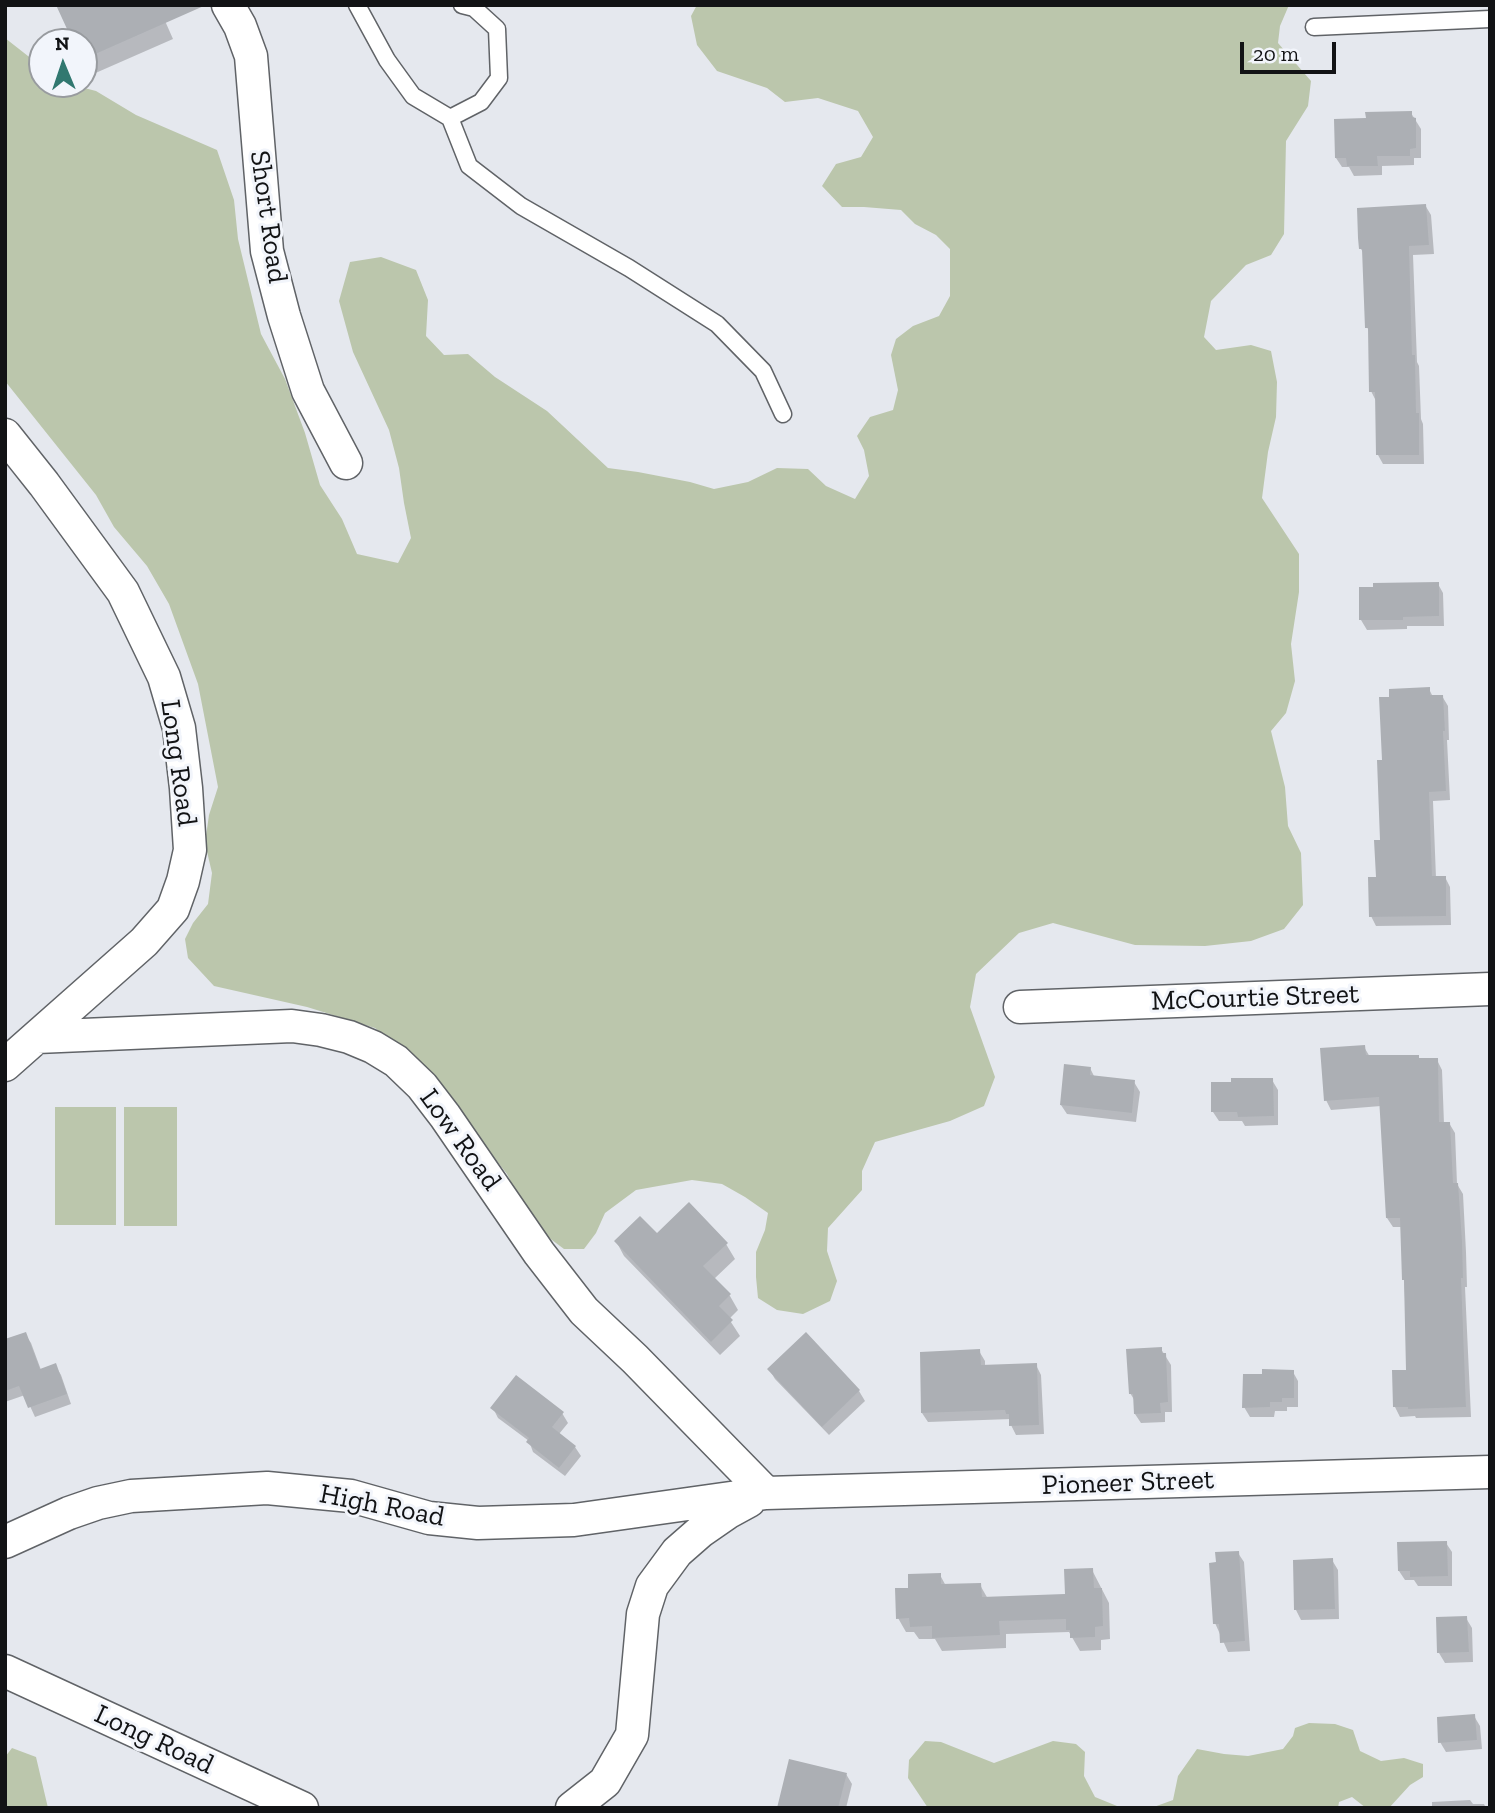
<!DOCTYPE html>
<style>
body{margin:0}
#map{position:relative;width:1495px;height:1813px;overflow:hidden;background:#e5e8ee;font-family:"Zilla Slab",serif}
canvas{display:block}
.frame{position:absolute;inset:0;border:7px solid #121315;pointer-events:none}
.north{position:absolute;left:28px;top:28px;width:70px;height:70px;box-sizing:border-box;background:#f2f5fb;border:2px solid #989b9f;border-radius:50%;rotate:358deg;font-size:19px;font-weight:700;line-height:28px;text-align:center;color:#121315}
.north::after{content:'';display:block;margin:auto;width:24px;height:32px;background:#317870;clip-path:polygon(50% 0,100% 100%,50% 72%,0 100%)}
.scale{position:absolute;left:1240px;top:42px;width:96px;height:32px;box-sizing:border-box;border:4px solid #121315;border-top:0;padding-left:9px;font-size:21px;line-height:24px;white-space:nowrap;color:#121315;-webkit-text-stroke:5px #f2f5fb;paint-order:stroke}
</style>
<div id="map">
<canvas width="1495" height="1813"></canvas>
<div class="frame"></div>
<div class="north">N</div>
<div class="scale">20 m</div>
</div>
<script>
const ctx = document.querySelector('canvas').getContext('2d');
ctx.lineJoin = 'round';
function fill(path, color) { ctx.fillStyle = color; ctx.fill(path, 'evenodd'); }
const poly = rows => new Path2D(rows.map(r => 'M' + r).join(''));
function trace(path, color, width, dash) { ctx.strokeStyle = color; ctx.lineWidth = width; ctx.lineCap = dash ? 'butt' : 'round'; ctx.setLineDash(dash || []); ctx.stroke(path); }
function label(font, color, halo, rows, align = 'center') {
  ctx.font = font + ' "Zilla Slab",serif'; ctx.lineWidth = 6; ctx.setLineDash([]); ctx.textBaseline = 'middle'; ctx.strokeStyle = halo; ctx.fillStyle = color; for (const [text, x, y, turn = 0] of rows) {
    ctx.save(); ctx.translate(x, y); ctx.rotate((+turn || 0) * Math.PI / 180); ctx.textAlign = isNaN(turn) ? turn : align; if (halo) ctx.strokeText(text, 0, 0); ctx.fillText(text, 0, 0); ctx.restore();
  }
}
fill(poly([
 [697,5,1289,5,1280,26,1278,43,1311,81,1308,106,1286,141,1284,234,1271,255,1246,265,1211,301,1204,337,1216,350,1251,345,1271,351,1277,382,1276,417,1268,452,1262,498,1299,554,1299,592,1291,644,1295,681,1286,713,1271,731,1285,787,1288,826,1301,853,1303,905,1284,929,1251,941,1205,946,1135,945,1053,923,1019,933,976,974,970,1007,995,1077,984,1106,950,1121,875,1142,862,1171,862,1190,828,1228,827,1251,837,1281,830,1301,803,1314,777,1310,758,1298,756,1277,756,1252,765,1230,768,1213,745,1197,722,1184,692,1180,636,1190,605,1213,596,1233,584,1249,564,1249,544,1234,517,1194,507,1174,475,1134,392,1041,375,1028,307,1007,214,986,188,958,185,939,193,923,208,904,212,873,205,843,209,815,218,787,198,684,169,604,147,566,114,527,96,495,5,381,5,38,42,67,42,84,69,84,96,91,136,115,217,150,234,200,238,239,261,334,285,379,305,433,320,485,342,519,357,554,398,563,411,538,404,503,399,468,389,430,353,352,339,301,350,262,381,257,416,270,428,300,426,336,444,355,468,354,495,377,547,411,608,468,638,472,690,482,714,489,748,482,777,468,808,469,826,486,855,499,869,476,864,450,857,436,870,417,893,410,898,390,891,355,896,339,913,326,939,316,950,296,950,249,936,235,915,224,901,210,864,207,842,207,822,186,836,164,861,157,873,137,858,111,818,98,785,102,767,88,717,71,697,45,691,16],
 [55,1107,116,1107,116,1225,55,1225],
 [124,1107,177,1107,177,1226,124,1226],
 [1309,1723,1335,1724,1353,1730,1360,1751,1381,1761,1404,1758,1423,1764,1423,1777,1410,1785,1389,1808,1366,1808,1352,1797,1339,1802,1338,1808,1151,1808,1173,1800,1178,1776,1197,1749,1224,1754,1248,1756,1283,1749,1293,1736,1295,1728],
 [925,1741,941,1742,994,1763,1053,1741,1076,1744,1085,1752,1084,1776,1095,1797,1117,1806,1137,1808,928,1808,908,1778,909,1760],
 [12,1748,36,1757,48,1808,5,1808,5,1757]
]), '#bbc6ac');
fill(poly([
 [158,5,173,39,91,75,84,63,84,42,74,42],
 [1411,113,1421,129,1421,158,1414,158,1414,165,1382,166,1382,175,1354,176,1349,167,1342,167,1336,158,1368,119],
 [1425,205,1431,215,1434,254,1413,255,1417,362,1419,366,1421,419,1423,424,1424,464,1383,464,1378,455,1376,401,1371,391,1370,333,1367,327,1364,254,1361,249],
 [1438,584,1443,593,1444,626,1407,626,1407,629,1367,630,1361,620],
 [1429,689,1433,697,1442,696,1448,706,1449,740,1447,740,1450,800,1433,801,1436,878,1445,877,1450,887,1451,925,1376,926,1371,916,1382,841,1383,761],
 [1364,1047,1370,1057,1437,1060,1442,1070,1444,1124,1449,1123,1455,1133,1457,1184,1463,1194,1466,1252,1467,1287,1465,1287,1471,1417,1416,1418,1415,1416,1400,1417,1395,1407,1408,1371,1402,1227,1393,1227,1387,1218,1381,1106,1331,1110,1326,1100],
 [1090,1068,1095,1078,1134,1082,1140,1092,1136,1122,1067,1114,1061,1105],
 [1272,1080,1278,1090,1278,1125,1245,1126,1242,1121,1219,1121,1213,1112],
 [657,1236,726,1244,735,1259,714,1279,730,1296,738,1310,729,1319,740,1336,720,1355,624,1256,616,1241],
 [25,1334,31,1343,41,1370,55,1365,61,1375,71,1404,35,1417,25,1395,5,1402,5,1341],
 [805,1335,859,1391,865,1401,829,1435,775,1379,769,1369],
 [1161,1349,1171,1365,1172,1412,1165,1412,1165,1422,1141,1423,1135,1414,1135,1401,1130,1393],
 [979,1351,985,1361,985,1367,1036,1365,1041,1375,1044,1434,1016,1435,1011,1425,1011,1419,928,1422,922,1413],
 [1293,1372,1298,1381,1298,1407,1287,1407,1287,1411,1275,1411,1274,1417,1250,1417,1244,1407],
 [493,1408,562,1413,568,1423,559,1434,575,1447,581,1456,565,1476,533,1452,529,1441,498,1418],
 [1446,1543,1452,1552,1452,1586,1418,1586,1414,1580,1405,1580,1399,1571],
 [1238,1553,1244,1562,1250,1651,1228,1652,1215,1623],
 [1332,1560,1338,1570,1339,1619,1301,1620,1296,1610],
 [1092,1570,1109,1603,1110,1639,1101,1640,1101,1650,1080,1651,1069,1632,1006,1634,1006,1648,942,1651,935,1639,919,1639,914,1632,906,1632,898,1618,910,1589,940,1575,946,1586,980,1585,988,1599,1067,1596],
 [1466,1618,1472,1628,1473,1662,1445,1663,1439,1653],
 [1474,1716,1480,1726,1482,1749,1446,1752,1440,1742],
 [846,1774,852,1784,846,1808,778,1808],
 [1470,1800,1473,1804,1484,1804,1486,1808,1432,1808,1432,1802]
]), '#0003');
fill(poly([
 [56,5,206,5,84,59,84,42,73,42],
 [1412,111,1412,117,1416,118,1416,148,1410,149,1410,156,1377,156,1378,166,1347,166,1346,158,1335,158,1334,119,1366,118,1365,112],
 [1426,204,1429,245,1409,246,1412,355,1415,355,1416,413,1419,413,1419,455,1376,455,1375,392,1369,392,1368,328,1365,328,1362,249,1359,249,1358,238,1357,208],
 [1439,582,1439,616,1403,617,1403,620,1359,620,1359,587,1373,587,1373,583],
 [1430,687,1430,695,1443,695,1445,731,1443,731,1446,791,1429,792,1432,876,1446,876,1446,916,1369,917,1368,877,1376,877,1374,840,1380,840,1377,760,1382,760,1379,697,1389,697,1389,689],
 [1365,1045,1366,1055,1419,1055,1419,1058,1438,1058,1439,1122,1450,1122,1453,1183,1458,1183,1462,1241,1463,1278,1461,1278,1466,1407,1408,1409,1408,1407,1393,1407,1392,1370,1406,1370,1404,1280,1402,1280,1400,1218,1386,1218,1379,1097,1324,1101,1320,1048],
 [1064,1064,1091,1067,1090,1075,1135,1080,1132,1113,1060,1105],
 [1231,1078,1273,1078,1274,1116,1238,1117,1237,1112,1211,1112,1211,1082,1231,1082],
 [689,1202,728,1243,703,1266,731,1294,719,1306,733,1320,711,1342,614,1241,640,1216,657,1233],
 [26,1332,40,1369,56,1363,67,1394,28,1408,19,1386,5,1391,5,1339],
 [806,1332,860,1390,822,1427,767,1369],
 [1162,1347,1162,1353,1166,1353,1168,1402,1160,1403,1161,1413,1134,1414,1133,1394,1129,1394,1126,1349],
 [980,1349,981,1365,1037,1363,1039,1425,1009,1426,1009,1414,1006,1414,1005,1410,921,1413,920,1352],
 [1262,1369,1294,1370,1294,1398,1282,1398,1282,1402,1270,1402,1270,1407,1242,1408,1243,1374,1262,1374],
 [516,1375,564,1412,552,1427,576,1446,559,1468,526,1442,529,1438,490,1408],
 [1447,1541,1448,1576,1410,1577,1410,1571,1398,1571,1397,1542],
 [1239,1551,1245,1641,1220,1643,1219,1624,1213,1624,1209,1563,1216,1562,1215,1552],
 [1333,1558,1335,1609,1294,1610,1293,1560],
 [1093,1568,1094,1588,1102,1588,1103,1626,1095,1627,1095,1637,1070,1638,1070,1630,1066,1630,1066,1619,999,1621,1000,1635,932,1638,932,1626,910,1627,909,1618,896,1619,895,1588,908,1588,908,1574,941,1573,941,1584,981,1583,982,1597,1065,1594,1064,1569],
 [1467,1616,1469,1652,1437,1653,1436,1617],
 [1475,1714,1477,1740,1438,1743,1437,1717],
 [789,1759,847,1773,838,1808,777,1808]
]), '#acafb4');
const lane = poly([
 [357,5,387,60,413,96,450,118,481,102,499,78,497,29,474,8,462,5],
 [1314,27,1490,19],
 [450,118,469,166,521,206,629,268,717,324,763,371,783,414]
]);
const street = poly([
 [228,5,240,26,251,56,267,251,284,316,308,391,346,463],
 [5,435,44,484,123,592,164,677,179,728,186,788,190,850,183,881,173,909,144,942,5,1065],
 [1020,1007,1490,989],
 [37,1037,292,1026,321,1030,349,1037,373,1047,396,1061,422,1086,445,1116,539,1253,584,1311,635,1359,766,1493],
 [5,1542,69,1513,98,1503,131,1496,267,1488,351,1496,429,1518,478,1523,574,1520,766,1493,1490,1472],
 [5,1671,302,1808],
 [572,1808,605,1782,632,1735,643,1614,652,1586,677,1552,701,1531,727,1513,749,1501]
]);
trace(lane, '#606367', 19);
trace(street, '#606367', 35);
trace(lane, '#fff', 16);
trace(street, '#fff', 32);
label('28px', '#121315', '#f2f5fb', [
 ["Short Road",268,217,82],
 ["Long Road",178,763,82],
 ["McCourtie Street",1255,998,-2],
 ["Low Road",460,1140,54],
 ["Pioneer Street",1128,1483,-2],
 ["High Road",382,1506,11],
 ["Long Road",154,1740,25]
]);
</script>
